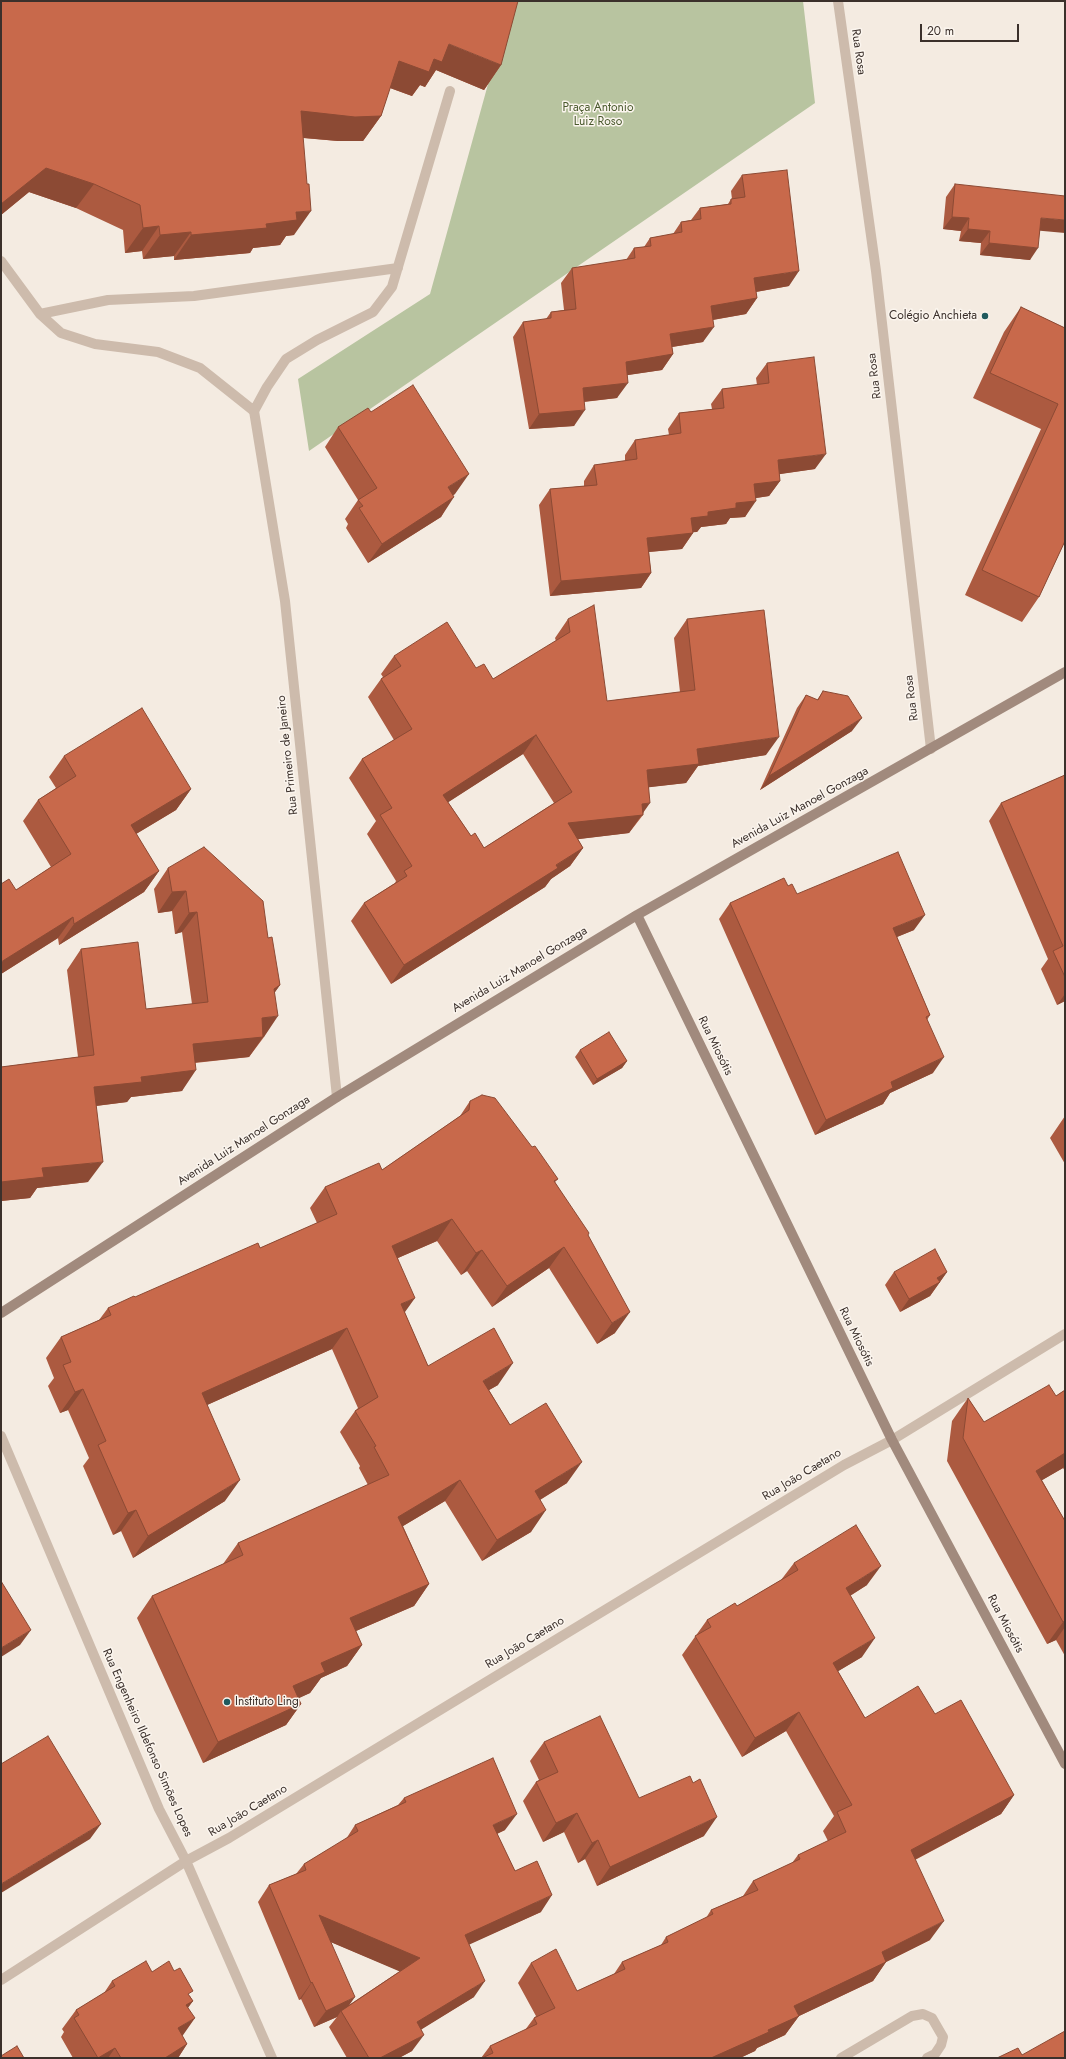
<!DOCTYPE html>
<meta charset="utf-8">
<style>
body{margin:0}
#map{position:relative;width:1066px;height:2059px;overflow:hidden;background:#f4ebe1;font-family:Jost,sans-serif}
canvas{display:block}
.frame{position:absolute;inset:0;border:2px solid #3b302b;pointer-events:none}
.scale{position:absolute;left:920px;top:24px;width:99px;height:18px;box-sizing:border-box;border:2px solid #3b302b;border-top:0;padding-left:5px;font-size:12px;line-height:14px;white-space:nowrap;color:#3b302b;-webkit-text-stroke:3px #fbf5ee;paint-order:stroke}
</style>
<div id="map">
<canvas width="1066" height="2059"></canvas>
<div class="frame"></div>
<div class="scale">20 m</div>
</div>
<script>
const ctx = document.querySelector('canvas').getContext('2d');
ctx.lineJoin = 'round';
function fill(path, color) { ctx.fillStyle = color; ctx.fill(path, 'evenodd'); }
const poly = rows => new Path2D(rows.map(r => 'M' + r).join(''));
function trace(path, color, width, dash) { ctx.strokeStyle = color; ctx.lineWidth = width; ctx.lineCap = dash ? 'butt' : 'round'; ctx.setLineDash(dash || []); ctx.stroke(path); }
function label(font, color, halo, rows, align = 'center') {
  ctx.font = font + ' Jost,sans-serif'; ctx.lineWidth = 3; ctx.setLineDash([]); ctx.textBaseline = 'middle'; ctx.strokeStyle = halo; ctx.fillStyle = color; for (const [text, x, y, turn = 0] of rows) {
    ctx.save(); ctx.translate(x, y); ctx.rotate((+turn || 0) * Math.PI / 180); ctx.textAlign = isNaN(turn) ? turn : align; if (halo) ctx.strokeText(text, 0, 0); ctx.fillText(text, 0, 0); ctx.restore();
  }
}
fill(poly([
 [511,1,803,1,815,103,309,451,298,379,430,294]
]), '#b8c4a0');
trace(poly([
 [1,261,40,314,61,333,95,344,158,352,200,368,254,411,267,387,286,359,317,340,373,312,392,287,450,91],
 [40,314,108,300,194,296,398,268],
 [841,2058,912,2016,923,2014,932,2018,943,2037,941,2045,935,2054,927,2058]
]), '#cdbbac', 10);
trace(poly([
 [838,1,876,271,931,749],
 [254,411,285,601,337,1097],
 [1,1436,159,1809,186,1861,272,2058],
 [1,1980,186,1861,229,1838,844,1465,892,1440,1065,1334]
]), '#cdbbac', 10);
trace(poly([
 [637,915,892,1440,1065,1764],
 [1,1313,337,1097,637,915,1065,672]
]), '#a18a7d', 10);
fill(poly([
 [1,1,501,65,484,90,436,70,425,87,420,85,412,96,390,88,381,116,363,141,338,141,303,138,294,235,286,236,280,245,253,248,250,253,174,260,174,256,143,259,142,251,125,253,123,230,76,208,29,192,1,215],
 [742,175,789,286,756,292,757,298,746,314,713,320,703,342,672,347,673,354,662,370,627,375,617,398,584,402,574,426,529,429,513,337,523,322,546,319,551,312,564,310,561,283,572,268,626,260,634,248,644,247,650,238,673,234,681,222,691,220,700,208,728,204,731,199,732,199,731,191],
 [955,184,1040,231,1030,260,980,255,981,243,959,241,961,231,943,229,946,197],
 [1021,307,1065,328,1065,541,1039,597,1022,622,965,595,1041,429,973,398,1004,332],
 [767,363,815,469,779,474,780,481,769,496,756,498,745,517,730,518,726,524,701,527,697,532,693,532,693,533,682,549,649,552,651,573,641,588,550,596,539,505,550,489,584,486,584,481,594,465,625,461,625,455,635,440,669,435,668,429,679,413,712,409,711,404,722,389,757,385,756,378],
 [371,412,455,494,453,495,441,517,368,563,346,528,348,524,345,519,358,500,325,447,338,427],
 [568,619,607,701,680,692,674,638,687,619,766,755,698,766,686,783,649,787,643,815,629,833,578,839,583,848,570,866,551,879,545,887,391,984,351,921,364,903,395,883,396,881,367,834,376,821,349,778,362,759,394,740,368,697,381,679,383,677,381,674,394,656,476,668,493,679,556,641,555,638],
 [523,754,554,803,484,848,471,836,448,802],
 [823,691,852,731,760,790,797,708,806,695,817,700],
 [64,756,191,789,176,810,136,834,159,871,144,892,59,945,58,938,1,974,16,890,51,867,23,821,38,800,56,788,49,777],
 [1065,775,1065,1001,1057,1005,1041,969,1048,959,989,821,1001,803],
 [168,868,268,938,280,985,275,992,264,1037,249,1057,195,1063,182,1091,131,1097,127,1102,96,1106,88,1182,37,1188,30,1198,1,1201,1,1067,78,1057,67,970,81,949,146,1009,192,1004,182,932,175,934,172,911,158,913,154,889],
 [788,886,797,894,914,930,897,937,930,1015,927,1020,933,1073,890,1093,883,1104,815,1135,719,919,730,903],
 [580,1050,627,1061,622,1068,593,1085,575,1057],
 [470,1101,532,1147,558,1179,555,1182,588,1235,615,1333,597,1344,549,1268,492,1307,467,1271,461,1275,437,1241,398,1258,405,1313,428,1366,498,1385,489,1390,510,1425,567,1483,540,1500,531,1532,482,1561,445,1501,403,1526,429,1584,414,1606,356,1631,362,1645,347,1666,321,1678,310,1693,298,1698,301,1704,286,1725,203,1763,137,1618,152,1596,223,1564,238,1543,368,1485,359,1468,360,1466,340,1432,355,1411,358,1408,332,1349,207,1405,225,1501,133,1558,121,1531,113,1535,83,1466,89,1458,68,1410,60,1413,48,1386,54,1378,46,1358,61,1337,99,1320,108,1308,260,1248,317,1223,310,1208,325,1187,382,1170,460,1116],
 [1065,1116,1065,1164,1050,1138],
 [894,1272,947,1272,930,1296,900,1312,885,1285],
 [1065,1390,1065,1471,1063,1468,1042,1480,1065,1521,1065,1656,1056,1640,1047,1644,947,1461,952,1421,968,1398,984,1422,1056,1396],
 [794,1563,867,1585,850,1596,862,1657,838,1671,865,1718,935,1714,1014,1795,1001,1814,915,1860,930,1940,886,1962,873,1981,799,2016,785,2035,757,2048,755,2051,740,2058,481,2058,490,2046,525,2030,534,2018,536,2016,518,1983,531,1963,577,1991,614,1974,622,1962,661,1945,666,1937,706,1918,711,1910,743,1896,753,1881,792,1863,798,1855,828,1841,823,1831,834,1816,786,1731,742,1757,682,1655,707,1620,737,1606,781,1580],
 [544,1742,639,1798,704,1836,597,1886,585,1859,578,1863,564,1832,543,1842,523,1801,536,1782,539,1780,530,1761],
 [404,1798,505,1830,497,1834,515,1871,541,1912,469,1944,474,1997,421,2029,412,2051,399,2058,347,2058,329,2027,337,2017,314,2027,301,1999,299,2000,258,1902,269,1885,296,1874,304,1864,346,1839,355,1825,398,1805],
 [331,1942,400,1971,349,2005],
 [152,1972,190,1996,193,2001,188,2007,182,2036,187,2044,178,2058,73,2058,61,2037,64,2032,62,2029,76,2010,104,1993,112,1981]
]), '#ac5a40');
fill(poly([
 [449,44,501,65,484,90,436,70,425,87,420,85,412,96,382,85,399,61,434,59],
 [301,111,381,116,363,141,338,141,283,136],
 [46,168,94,184,76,208,29,192,1,215,1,204],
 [311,211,294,235,286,236,280,245,253,248,250,253,174,260,191,235,266,224,296,212],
 [952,217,969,218,961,231,943,229],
 [1041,218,1065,220,1065,233,1032,230],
 [159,226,142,251,125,253,143,228],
 [968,229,990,231,981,243,959,241],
 [191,232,174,256,143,259,160,235],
 [989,243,1038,248,1030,260,980,255],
 [799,271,789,286,744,294,754,278],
 [757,298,746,314,700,322,711,306],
 [714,327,703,342,659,349,670,334],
 [673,354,662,370,615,377,626,362],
 [628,383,617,398,572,403,583,388],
 [585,410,574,426,529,429,539,414],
 [826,454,815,469,767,476,778,460],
 [469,474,455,494,434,506,448,487],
 [780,481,769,496,743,500,754,484],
 [454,497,441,517,368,563,382,544],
 [756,501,745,517,730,518,726,524,701,527,697,532,680,533,691,518,736,503],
 [693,533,682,549,636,553,647,538],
 [651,573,641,588,550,596,561,581],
 [862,718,852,731,760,790,769,776],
 [536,735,523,754,430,814,443,795],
 [779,737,766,755,698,766,686,783,634,789,647,770,697,749],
 [191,789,176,810,116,846,131,825],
 [650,803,629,833,555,842,568,823,642,804],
 [583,848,570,866,551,879,545,887,391,984,404,965],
 [159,871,144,892,59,945,74,924],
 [186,891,172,911,158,913,172,892],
 [197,912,182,932,175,934,189,913],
 [925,915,914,930,882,943,893,928],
 [73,917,58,938,1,974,1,962],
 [280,985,265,1006,274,989],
 [1065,994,1065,1001,1057,1005],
 [278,1016,264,1037,261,1037,263,1037,249,1057,179,1064,193,1044,262,1018],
 [944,1057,933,1073,890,1093,883,1104,815,1135,826,1120,891,1082],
 [627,1061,622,1068,593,1085,597,1079],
 [196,1070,182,1091,131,1097,127,1102,79,1108,94,1087,141,1077],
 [103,1162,88,1182,37,1188,30,1198,1,1201,1,1182,42,1168],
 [452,1219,437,1241,377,1267,392,1246],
 [564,1247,549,1268,492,1307,507,1286],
 [482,1250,467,1271,461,1275,476,1253],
 [947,1272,930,1296,900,1312,909,1299,937,1278],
 [415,1298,400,1319,401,1304],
 [630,1312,615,1333,597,1344,612,1323],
 [347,1328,332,1349,187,1414,202,1393],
 [513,1363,498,1385,468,1402,483,1381],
 [83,1389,68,1410,60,1413,75,1392],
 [1065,1453,1065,1465,1063,1468,1020,1493,1036,1471],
 [582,1462,567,1483,520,1512,535,1491],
 [240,1480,225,1501,133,1558,148,1536],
 [460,1480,445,1501,383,1538,398,1517],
 [136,1510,121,1531,113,1535,128,1513],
 [546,1510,531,1532,482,1561,497,1540],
 [881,1566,867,1585,832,1607,846,1588],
 [429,1584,414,1606,335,1640,350,1618],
 [1065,1621,1065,1627,1056,1640,1047,1644,1063,1622],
 [31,1630,20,1645,1,1657,1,1648],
 [875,1638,862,1657,820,1682,833,1663],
 [362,1645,347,1666,321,1678,310,1693,278,1708,293,1686,321,1663],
 [301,1704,286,1725,203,1763,218,1742],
 [799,1712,786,1731,742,1757,755,1738],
 [1014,1795,1001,1814,897,1869,911,1850],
 [577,1813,564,1832,543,1842,556,1823],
 [517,1814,505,1830,481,1841,493,1825],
 [717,1817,704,1836,597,1886,610,1867],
 [101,1824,90,1839,1,1893,1,1884],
 [598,1840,585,1859,578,1863,592,1843],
 [552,1895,541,1912,453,1952,465,1935],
 [319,1915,420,1958,408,1975,307,1932],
 [944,1921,930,1940,884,1963,886,1962,873,1981,799,2016,785,2035,757,2048,755,2051,740,2058,711,2058,768,2030,794,2006,882,1952],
 [485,1981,474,1997,406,2039,417,2022],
 [312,1982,301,1999,299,2000,311,1983],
 [355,1997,343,2014,341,2011,337,2017,314,2027,326,2011],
 [193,2001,179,2020,186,2005],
 [195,2018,181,2038,178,2028],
 [424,2035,412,2051,399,2058,380,2058],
 [187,2044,178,2058,165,2058],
 [115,2048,108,2058,98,2058]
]), '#8c4a34');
const building = poly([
 [1,1,518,1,501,65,449,44,442,62,434,59,429,72,399,61,381,116,355,117,301,111,307,184,309,184,311,211,296,212,297,220,266,224,267,228,191,235,191,232,160,235,159,226,143,228,140,205,94,184,46,168,1,204,1,1],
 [787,170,799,271,754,278,757,298,711,306,714,327,670,334,673,354,626,362,628,383,583,388,585,410,539,414,523,322,551,318,551,312,576,309,572,268,635,258,634,248,651,246,650,238,682,232,681,222,701,219,700,208,731,204,731,199,745,197,742,175,787,170],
 [955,184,1065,196,1065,220,1041,218,1038,248,989,243,990,231,968,229,969,218,952,217,955,184],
 [1021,307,1065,328,1065,541,1039,597,982,570,1058,404,990,373,1021,307],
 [814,357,826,454,778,460,780,481,754,484,756,501,736,503,736,508,708,512,708,516,691,518,693,533,647,538,651,573,561,581,550,489,597,485,594,465,637,459,635,440,681,433,679,413,724,408,722,389,769,383,767,363,814,357],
 [413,385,469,474,448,487,454,497,382,544,359,508,363,506,358,500,377,488,338,427,368,408,371,412,413,385],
 [594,605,607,701,695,690,687,619,764,610,779,737,697,749,699,764,647,770,650,803,642,804,643,815,568,823,583,848,556,865,558,868,404,965,364,903,407,876,404,871,412,866,380,815,392,808,362,759,412,729,381,679,401,666,394,656,447,622,476,668,484,664,493,679,570,632,568,619,594,605],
 [536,735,572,792,484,848,475,833,471,836,443,795,536,735],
 [823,691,848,696,862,718,769,776,806,695,818,700,823,691],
 [142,708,191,789,131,825,159,871,74,924,73,917,1,962,1,884,9,879,16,890,71,854,38,800,76,776,64,756,142,708],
 [1065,775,1065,977,1053,951,1063,946,1001,803,1065,775],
 [204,847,263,901,268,938,272,937,280,985,274,989,278,1016,262,1018,263,1037,193,1044,196,1070,141,1077,142,1082,94,1087,103,1162,42,1168,44,1177,1,1182,1,1067,94,1055,81,949,138,942,146,1009,208,1002,197,912,189,913,186,891,172,892,168,868,204,847],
 [898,852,925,915,893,928,930,1015,926,1017,944,1057,891,1082,893,1088,826,1120,730,903,784,878,788,886,792,884,797,894,898,852],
 [609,1032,627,1061,597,1079,580,1050,609,1032],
 [482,1095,495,1098,532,1147,535,1146,558,1179,554,1181,589,1233,588,1235,630,1312,612,1323,564,1247,507,1286,482,1250,476,1253,452,1219,392,1246,415,1298,401,1304,428,1366,494,1328,513,1363,483,1381,510,1425,546,1403,582,1462,535,1491,546,1510,497,1540,460,1480,398,1517,429,1584,350,1618,362,1645,321,1663,325,1672,293,1686,301,1704,218,1742,152,1596,243,1555,238,1543,389,1475,374,1447,376,1446,355,1411,378,1397,347,1328,202,1393,240,1480,148,1536,136,1510,128,1513,98,1445,106,1441,83,1389,75,1392,63,1365,71,1362,61,1337,111,1315,108,1308,134,1296,135,1297,258,1243,260,1248,337,1214,325,1187,379,1163,382,1170,469,1110,470,1101,482,1095],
 [935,1249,947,1272,937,1278,940,1282,909,1299,894,1272,935,1249],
 [1049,1385,1056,1396,1065,1390,1065,1453,1036,1471,1065,1521,1065,1621,1063,1622,963,1438,968,1398,984,1422,1049,1385],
 [856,1525,881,1566,846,1588,875,1638,833,1663,865,1718,918,1686,935,1714,961,1700,1014,1795,911,1850,944,1921,882,1952,886,1962,794,2006,799,2016,768,2030,769,2032,711,2058,482,2058,493,2053,490,2046,537,2024,534,2018,555,2008,531,1963,556,1949,577,1991,625,1969,622,1962,668,1942,666,1937,713,1914,711,1910,758,1890,753,1881,800,1859,798,1855,846,1832,837,1812,852,1805,799,1712,755,1738,695,1636,711,1627,707,1620,735,1603,737,1606,798,1570,794,1563,856,1525],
 [1,1581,31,1630,1,1648,1,1581],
 [600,1716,639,1798,690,1776,693,1783,700,1779,717,1817,610,1867,598,1840,592,1843,577,1813,556,1823,536,1782,558,1772,544,1742,600,1716],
 [48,1736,101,1824,1,1884,1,1764,48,1736],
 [493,1758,517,1814,493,1825,515,1871,537,1861,552,1895,465,1935,485,1981,417,2022,424,2035,380,2058,369,2058,341,2011,420,1958,319,1915,355,1997,326,2011,312,1982,311,1983,269,1885,306,1870,304,1864,358,1831,355,1825,406,1802,404,1798,493,1758],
 [146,1961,152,1972,169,1961,174,1971,180,1968,193,1991,188,1994,193,2001,186,2005,195,2018,178,2028,187,2044,165,2058,121,2058,115,2048,98,2058,74,2018,79,2015,76,2010,115,1986,112,1981,146,1961],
 [1065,2031,1065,2058,997,2058,1018,2048,1022,2055,1065,2031],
 [17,2046,24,2058,1,2058,1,2056,17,2046]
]);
fill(building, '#c8694b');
trace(building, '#8c4a34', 1);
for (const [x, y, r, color] of [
 [985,316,4,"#1f5a5e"],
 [227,1702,4,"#1f5a5e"]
]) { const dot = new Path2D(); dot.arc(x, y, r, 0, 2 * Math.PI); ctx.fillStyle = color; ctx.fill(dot); trace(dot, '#fbf5ee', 1.5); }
label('12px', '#3b302b', '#fbf5ee', [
 ["Rua Rosa",858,52,82],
 ["Rua Rosa",875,376,-97],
 ["Rua Rosa",912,698,-97],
 ["Rua Primeiro de Janeiro",288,755,-96],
 ["Avenida Luiz Manoel Gonzaga",800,808,-29],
 ["Avenida Luiz Manoel Gonzaga",520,970,-31],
 ["Rua Miosótis",715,1046,64],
 ["Avenida Luiz Manoel Gonzaga",244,1141,-33],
 ["Rua Miosótis",856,1337,64],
 ["Rua João Caetano",802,1475,-31],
 ["Rua Miosótis",1005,1624,62],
 ["Rua João Caetano",525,1643,-31],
 ["Rua Engenheiro Ildefonso Simões Lopes",147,1743,66],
 ["Rua João Caetano",248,1811,-31]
]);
label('12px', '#4a5a2e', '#fbf5ee', [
 ["Praça Antonio",598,108],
 ["Luiz Roso",598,122]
]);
label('12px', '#3b302b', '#fbf5ee', [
 ["Colégio Anchieta",977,316],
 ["Instituto Ling",235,1702,"left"]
], 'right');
</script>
